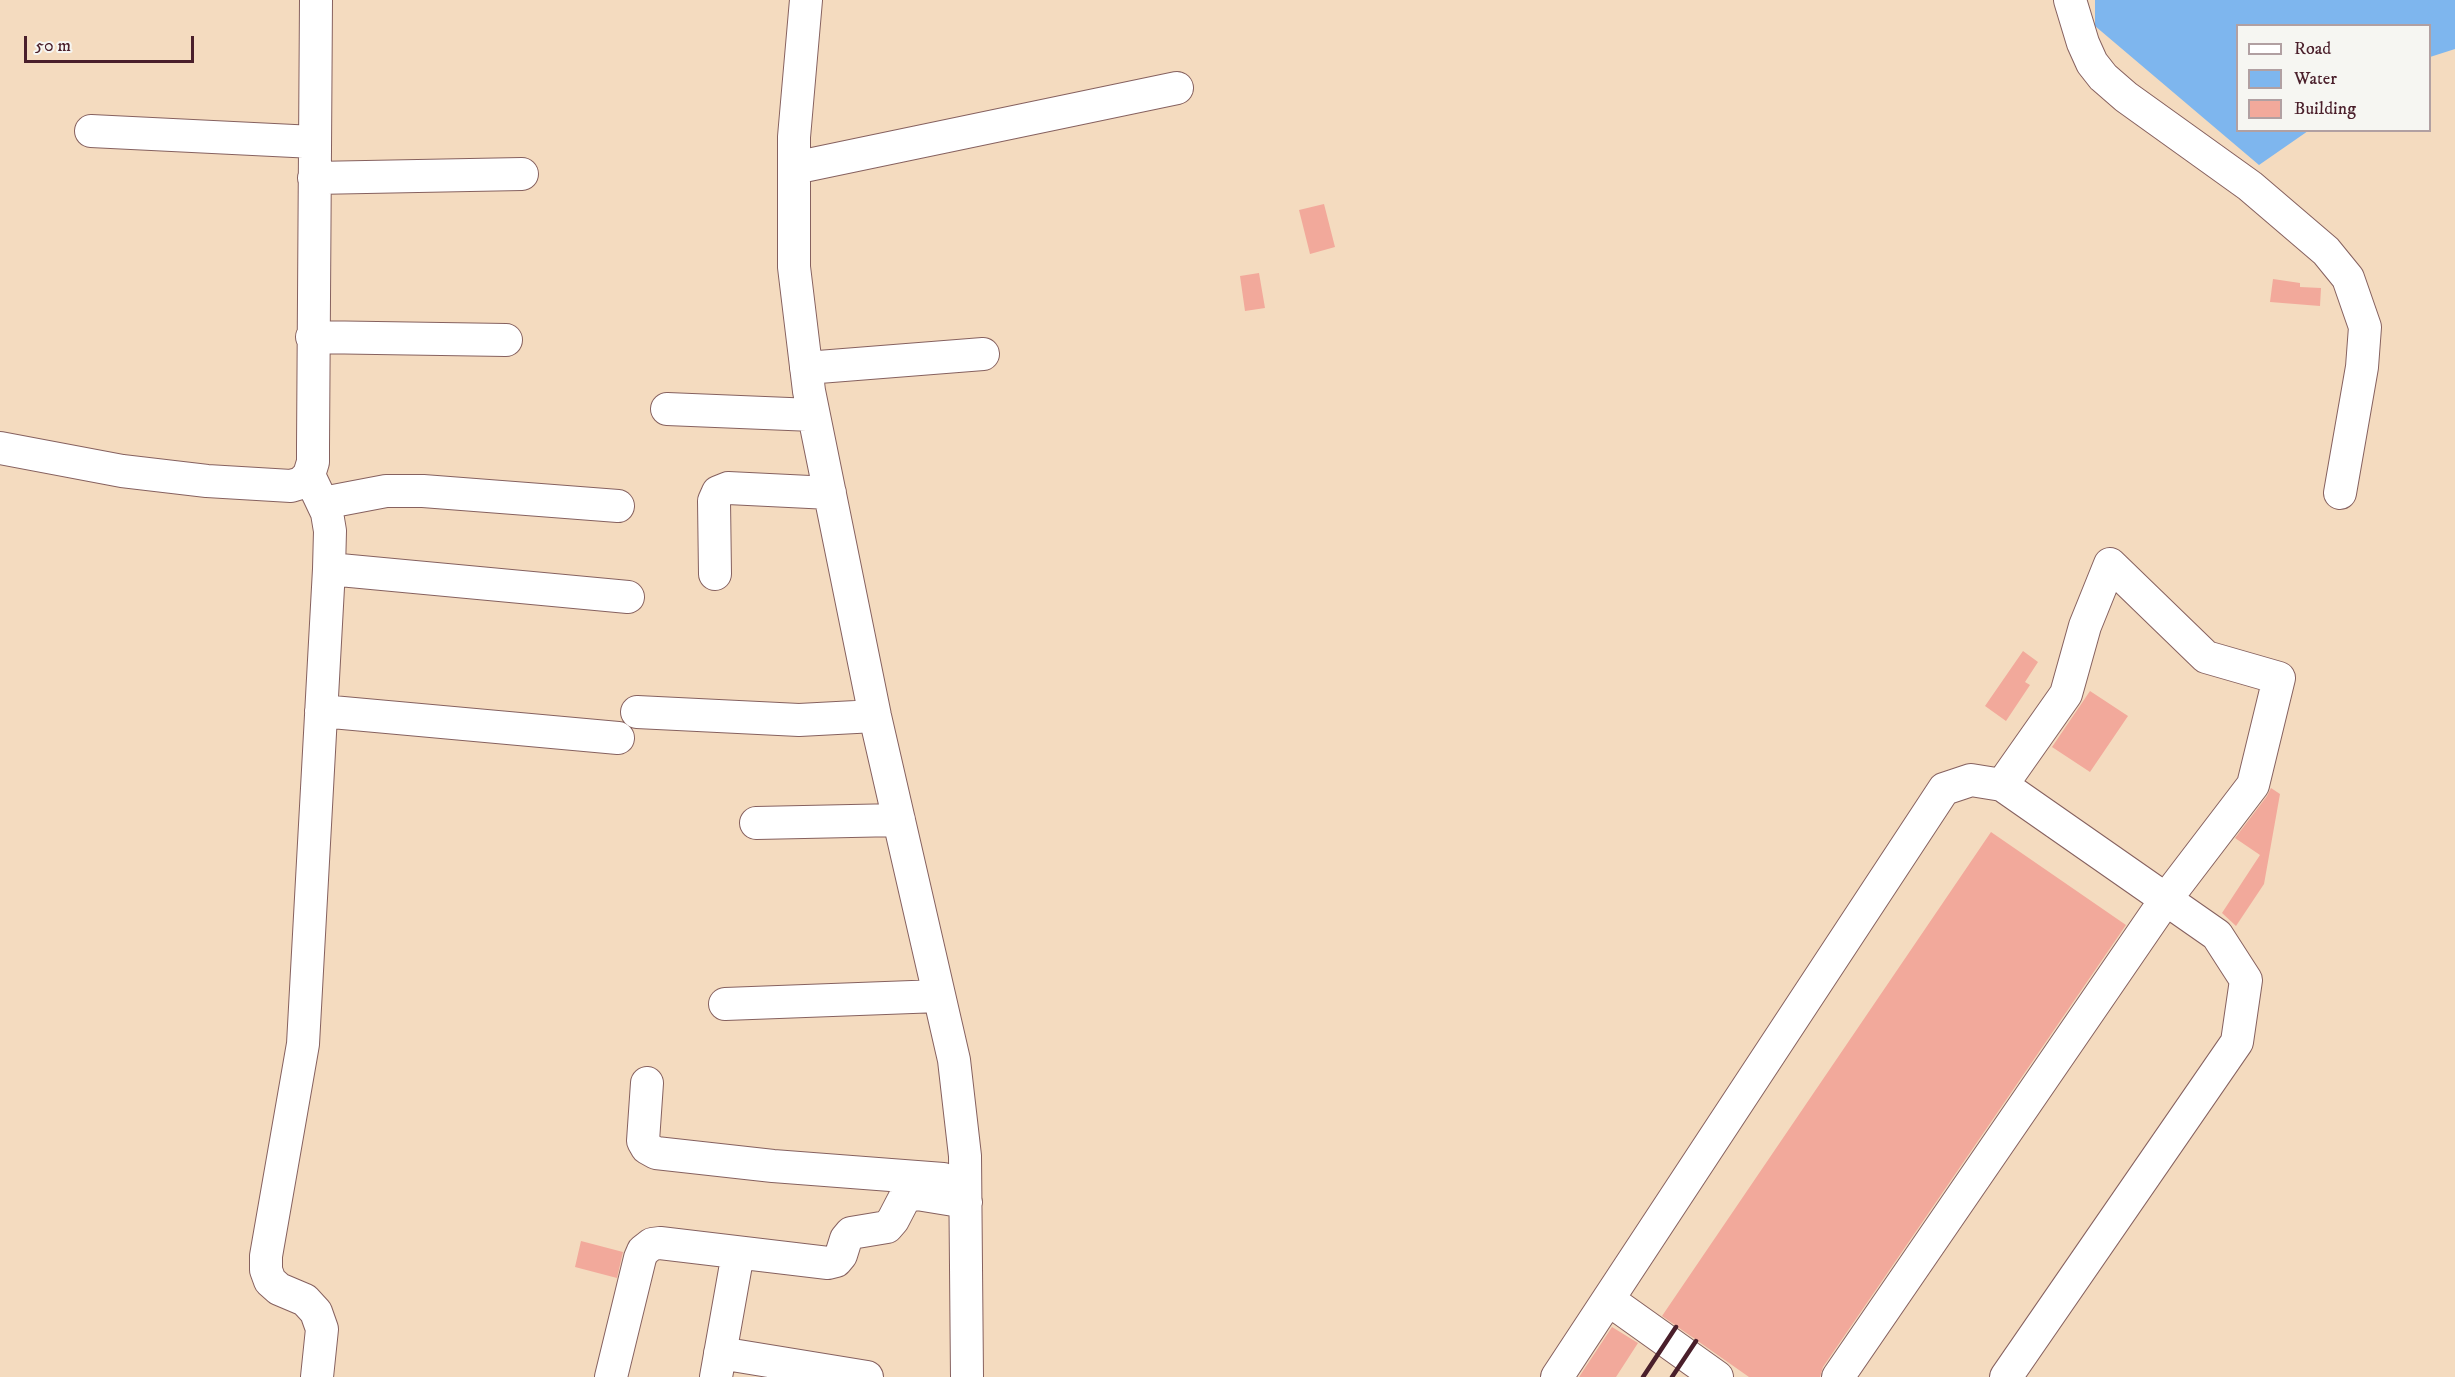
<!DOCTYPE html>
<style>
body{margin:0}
#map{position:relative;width:2455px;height:1377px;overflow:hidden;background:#f4dbbf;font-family:"IM FELL DW Pica",serif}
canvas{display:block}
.legend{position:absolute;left:2236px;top:24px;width:195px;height:108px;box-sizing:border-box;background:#f6f6f2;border:2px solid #b1a0a2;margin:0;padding:8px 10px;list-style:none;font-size:18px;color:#4a1f2b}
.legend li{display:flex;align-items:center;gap:12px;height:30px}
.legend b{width:30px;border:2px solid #b1a0a2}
.scale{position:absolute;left:24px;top:36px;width:170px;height:27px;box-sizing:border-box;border:3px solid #4a1f2b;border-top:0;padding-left:8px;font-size:18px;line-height:21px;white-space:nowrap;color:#4a1f2b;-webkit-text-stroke:4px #f6f6f2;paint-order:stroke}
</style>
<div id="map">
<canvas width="2455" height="1377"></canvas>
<ul class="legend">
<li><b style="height:8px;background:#fff"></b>Road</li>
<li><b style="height:16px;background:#7eb6ee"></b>Water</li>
<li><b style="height:16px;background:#f2a99b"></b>Building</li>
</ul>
<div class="scale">50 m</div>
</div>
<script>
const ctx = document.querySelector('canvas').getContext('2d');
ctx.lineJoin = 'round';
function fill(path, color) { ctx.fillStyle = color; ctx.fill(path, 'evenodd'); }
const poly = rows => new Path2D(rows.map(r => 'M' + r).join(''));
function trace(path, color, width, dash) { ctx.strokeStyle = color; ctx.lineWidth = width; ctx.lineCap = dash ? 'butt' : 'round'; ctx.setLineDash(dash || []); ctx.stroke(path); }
fill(poly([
 [2095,0,2455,0,2455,49,2430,57,2430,26,2238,26,2238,130,2308,131,2259,165,2095,26]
]), '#7eb6ee');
fill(poly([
 [1324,204,1335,247,1310,254,1299,210],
 [1259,273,1265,308,1245,311,1240,276],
 [2273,279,2300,283,2300,287,2321,288,2320,306,2270,302],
 [2023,651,2038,662,2025,682,2030,685,2006,721,1985,706],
 [2090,691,2128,716,2090,772,2052,747],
 [2271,788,2280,794,2264,884,2236,926,2222,913,2260,855,2235,838,2267,796],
 [1991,832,2126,925,1823,1367,1820,1377,1749,1377,1662,1316],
 [581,1241,623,1252,617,1278,575,1267],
 [1612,1327,1638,1343,1616,1377,1579,1377]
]), '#f2a99b');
const minor = poly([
 [806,0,794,137,794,267,809,391,875,716,954,1060,965,1156,967,1377],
 [2070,0,2083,43,2092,63,2103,77,2126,97,2250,186,2326,251,2348,278,2365,327,2362,367,2340,493],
 [91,131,314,142],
 [794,168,1177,88],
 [314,178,522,174],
 [312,337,506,340],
 [806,368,983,354],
 [667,409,813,415],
 [0,448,122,471,207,481,291,486,301,483,309,475,313,462,313,446,316,0],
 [309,475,327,513,330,531,329,569,303,1044,266,1256,266,1270,270,1281,279,1289,305,1300,316,1312,322,1329,317,1377],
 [323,503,386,491,423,491,618,506],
 [329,569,628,597],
 [715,574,714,501,718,492,728,488,830,493],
 [321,711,618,738],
 [637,712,799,720,875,716],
 [756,823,899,820],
 [725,1004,939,996],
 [647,1083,643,1141,647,1148,656,1153,773,1166,943,1179],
 [1609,1300,1717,1377],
 [720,1353,867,1377],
 [611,1377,640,1258,643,1251,652,1244,660,1243,828,1263,836,1261,841,1255,846,1239,851,1233,887,1227,893,1220,905,1197,917,1194,966,1202],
 [716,1377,738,1253],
 [1557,1377,1944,789,1971,780,2002,785,2217,935,2246,980,2237,1042,2006,1377],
 [1838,1377,2166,899,2253,785,2279,678,2206,657,2110,564,2085,626,2066,694,2002,785]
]);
trace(minor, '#86615f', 34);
trace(minor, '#fff', 32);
trace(poly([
 [1643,1377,1676,1327],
 [1672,1377,1696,1341]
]), '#4a1f2b', 4.5);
</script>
